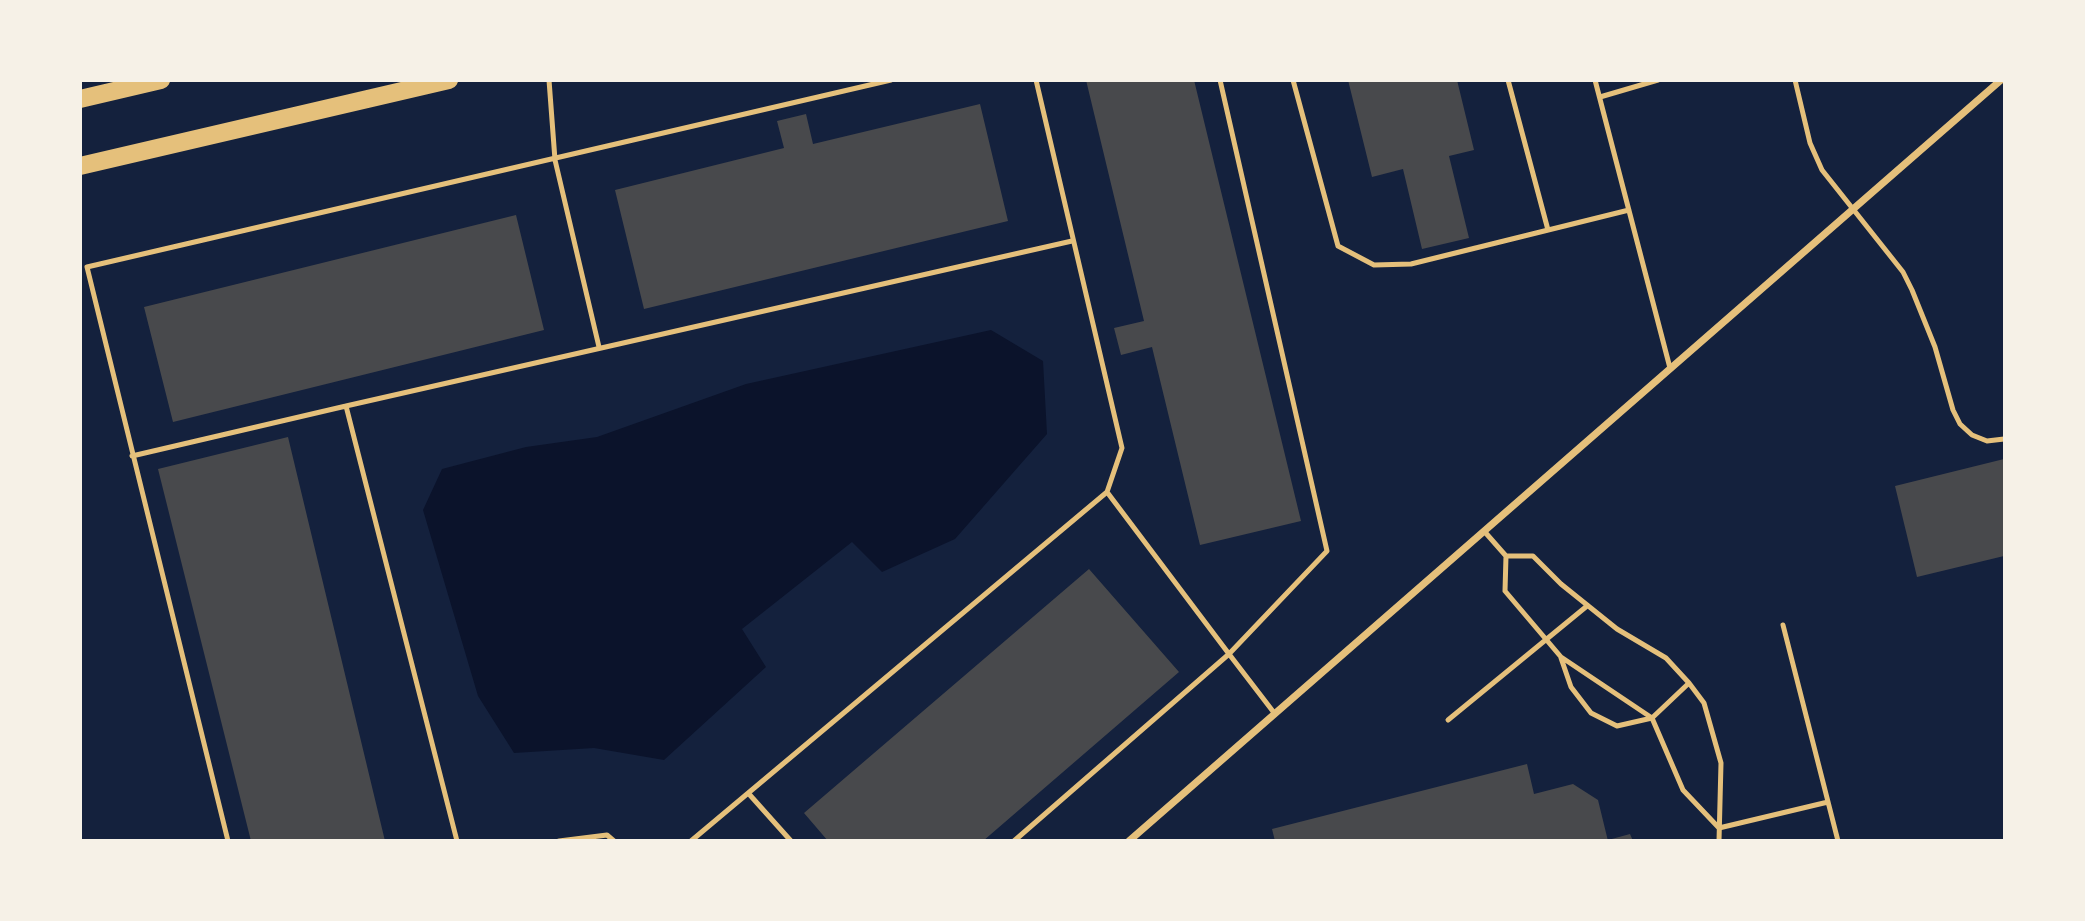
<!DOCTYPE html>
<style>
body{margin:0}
#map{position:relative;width:2085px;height:921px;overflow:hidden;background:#14213d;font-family:"PT Sans Narrow",sans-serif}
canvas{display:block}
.frame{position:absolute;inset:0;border:82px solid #f6f1e7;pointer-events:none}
</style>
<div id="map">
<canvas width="2085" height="921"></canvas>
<div class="frame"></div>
</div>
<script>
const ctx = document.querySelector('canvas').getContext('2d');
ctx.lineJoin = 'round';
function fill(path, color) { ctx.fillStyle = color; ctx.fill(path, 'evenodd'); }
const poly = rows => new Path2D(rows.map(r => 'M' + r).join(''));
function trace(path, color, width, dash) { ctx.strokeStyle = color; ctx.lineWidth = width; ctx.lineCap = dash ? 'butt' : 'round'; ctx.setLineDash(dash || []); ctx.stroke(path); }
fill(poly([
 [991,330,1043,361,1047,434,955,539,882,572,852,542,742,629,766,667,664,760,594,748,514,753,478,696,423,510,442,469,526,447,597,437,746,384]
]), '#0b132b');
fill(poly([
 [1086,80,1194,80,1301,521,1200,545,1152,347,1121,355,1114,328,1144,321],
 [1348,80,1457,80,1474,150,1449,156,1469,238,1422,249,1403,169,1372,177],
 [980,104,1008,221,644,309,615,190,784,148,777,121,806,114,813,144],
 [516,215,544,330,173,422,144,307],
 [288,437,385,841,251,841,158,469],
 [2004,459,2004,556,1917,577,1895,486],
 [1089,569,1179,672,983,841,828,841,804,813],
 [1527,764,1534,794,1573,784,1598,800,1608,841,1275,841,1272,829],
 [1630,834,1633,841,1608,841,1608,840]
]), '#48494c');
trace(poly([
 [549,80,555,160,599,347],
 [1220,80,1327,551,1229,654,1275,714],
 [1293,80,1338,246,1374,265,1411,264,1629,210],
 [1508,80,1548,230],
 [1595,80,1670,368],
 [1795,80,1810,143,1822,170,1903,272,1912,290,1935,347,1953,410,1960,424,1972,435,1987,441,2004,439],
 [1600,97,1658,80],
 [132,456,346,406],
 [1484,531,1506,556,1505,591,1561,657,1652,718,1683,790,1719,828],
 [1506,556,1533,556,1561,584,1617,629,1666,658,1689,683,1704,703,1721,763,1719,841],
 [1783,625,1838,841],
 [1561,658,1571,687,1591,713,1617,726,1652,718,1689,683],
 [1448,720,1587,606],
 [749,794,791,841],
 [1719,828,1828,802],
 [228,841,87,267,891,80],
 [457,841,346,406,1072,241],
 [559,841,607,835,614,841],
 [691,841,1107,492],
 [1014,841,1229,654,1107,492,1122,448,1036,80]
]), '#e5c07b', 5);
trace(poly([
 [1129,841,2001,80]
]), '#e5c07b', 7);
trace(poly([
 [80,99,161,80],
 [80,166,449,80]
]), '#e5c07b', 18);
</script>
